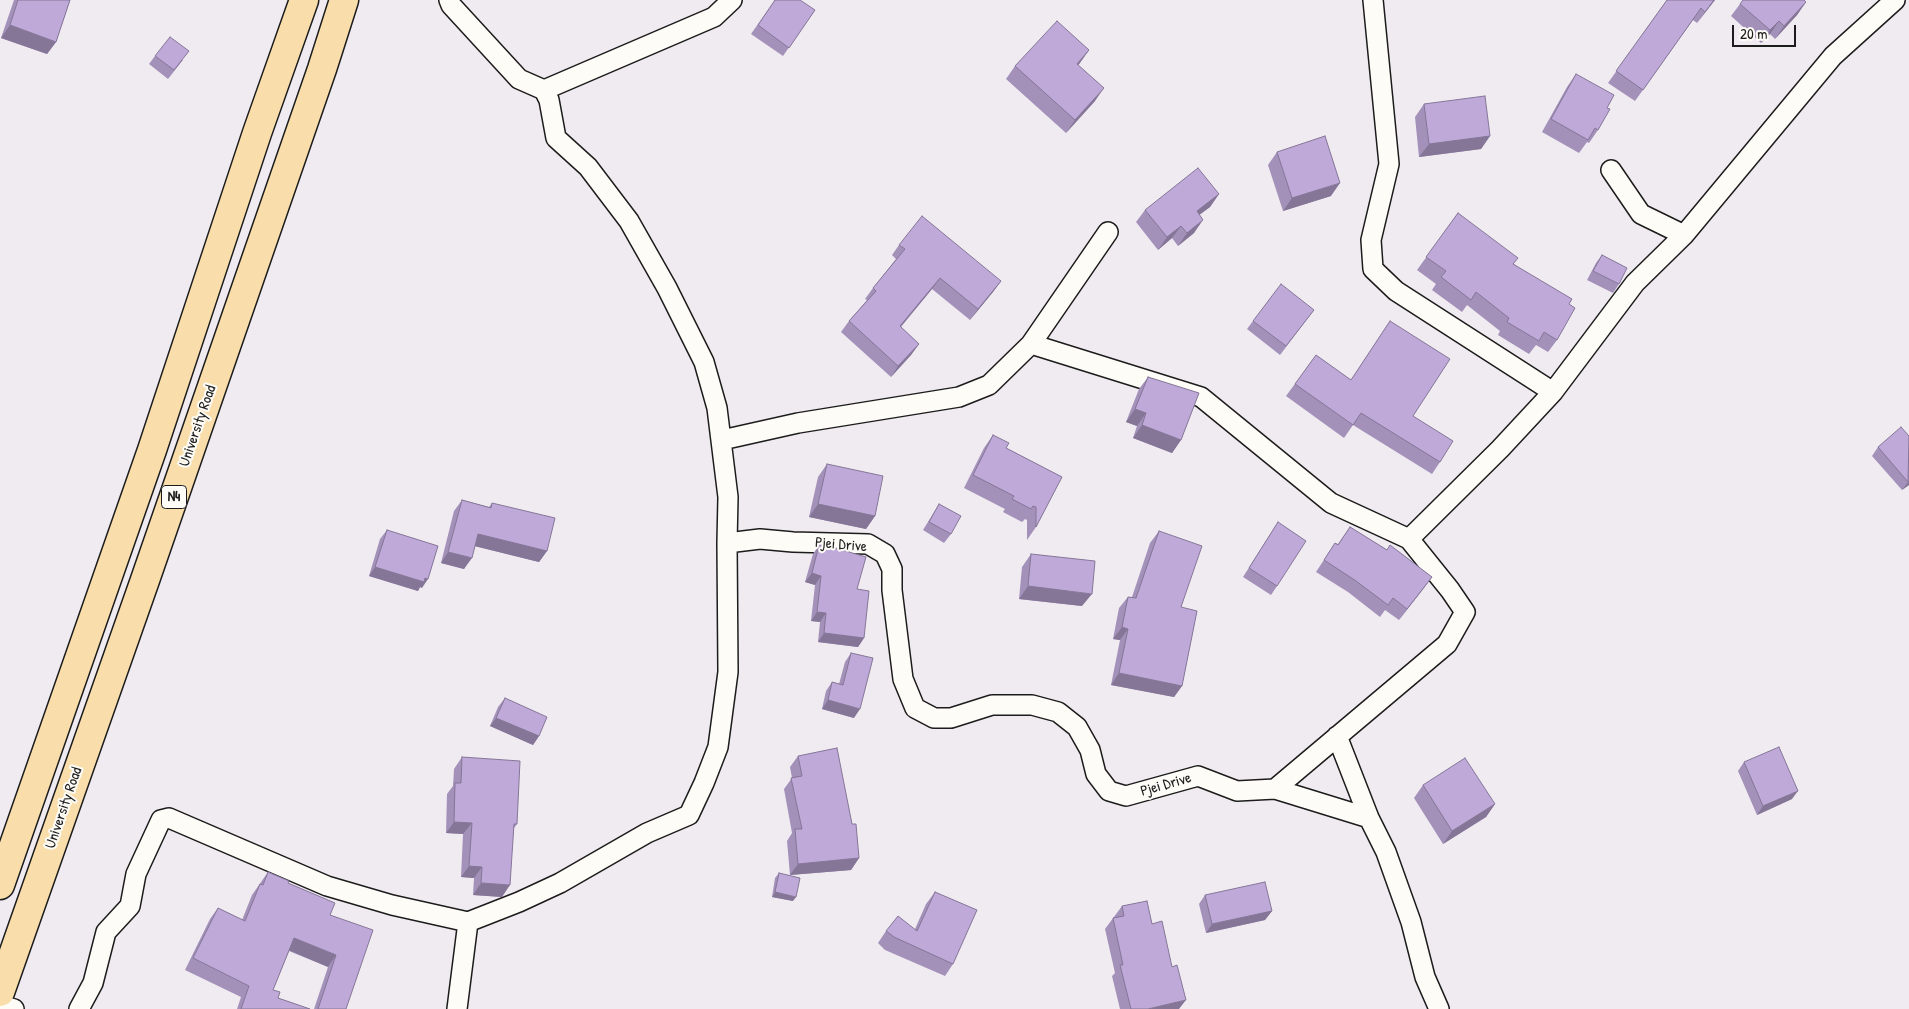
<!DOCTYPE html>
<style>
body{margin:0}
#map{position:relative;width:1909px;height:1009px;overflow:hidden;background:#f0ebf1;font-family:"Patrick Hand",sans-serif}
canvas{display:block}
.scale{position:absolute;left:1732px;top:25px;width:64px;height:22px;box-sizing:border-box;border:2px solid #1c1c1c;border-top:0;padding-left:6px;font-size:15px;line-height:18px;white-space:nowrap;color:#1c1c1c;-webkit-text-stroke:4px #fdfcf7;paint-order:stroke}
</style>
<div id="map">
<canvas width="1909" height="1009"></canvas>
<div class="scale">20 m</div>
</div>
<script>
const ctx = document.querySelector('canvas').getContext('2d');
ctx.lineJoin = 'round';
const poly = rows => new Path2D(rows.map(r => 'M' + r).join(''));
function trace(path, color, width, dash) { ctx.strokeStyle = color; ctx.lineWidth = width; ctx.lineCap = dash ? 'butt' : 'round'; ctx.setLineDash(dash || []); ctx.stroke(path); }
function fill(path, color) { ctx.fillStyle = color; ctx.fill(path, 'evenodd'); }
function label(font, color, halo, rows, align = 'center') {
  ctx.font = font + ' "Patrick Hand",sans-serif'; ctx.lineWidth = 4; ctx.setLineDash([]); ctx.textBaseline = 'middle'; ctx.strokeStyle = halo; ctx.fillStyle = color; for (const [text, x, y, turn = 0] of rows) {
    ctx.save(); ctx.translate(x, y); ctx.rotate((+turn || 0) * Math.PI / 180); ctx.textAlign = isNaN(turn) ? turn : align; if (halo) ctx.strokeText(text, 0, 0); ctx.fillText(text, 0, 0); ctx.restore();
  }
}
const minor = poly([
 [449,0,451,5,519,79,544,90],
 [1373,0,1389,164,1371,240,1373,269,1396,291,1553,392],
 [1611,170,1641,214,1684,235],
 [1031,344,1201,397,1331,503,1409,539,1450,590,1465,612,1447,644,1275,789],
 [722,440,798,423,959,397,989,385,1031,344,1108,232],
 [1409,539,1500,449,1553,392,1635,283,1684,235,1833,56,1895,0],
 [727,543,760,539,793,542,868,544,885,554,892,569,892,590,903,679,915,708,934,718,951,718,992,705,1032,705,1058,712,1077,727,1090,750,1096,774,1109,791,1126,796,1198,776,1237,791,1275,789,1369,818,1386,852,1411,922,1425,977,1439,1009],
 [1337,736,1369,818],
 [0,1005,14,1009],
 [79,1009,93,983,106,932,130,906,136,874,161,820,169,818,327,886,392,905,468,922],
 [457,1009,468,922,519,902,560,883,647,833,689,815,704,783,718,747,728,672,727,543,728,497,717,408,704,362,667,288,629,221,588,167,556,138,549,100,544,90,714,17,732,0]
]);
const trunk = poly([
 [0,885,152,450,257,133,304,0],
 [0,992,145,580,322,69,344,0]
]);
trace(minor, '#1c1c1c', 22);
trace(trunk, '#1c1c1c', 31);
trace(minor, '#fdfcf7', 19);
trace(trunk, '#f9deab', 28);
fill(poly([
 [14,0,70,0,56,42,47,54,1,38],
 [775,0,815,10,783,56,751,34],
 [1667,0,1715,0,1697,23,1693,20,1635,101,1608,83],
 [1806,2,1797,15,1775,39,1770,34,1761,43,1731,16,1740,4],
 [1089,50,1078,65,1095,101,1066,133,1006,79,1015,66],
 [155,56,183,60,168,79,149,64],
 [1576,74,1607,108,1598,130,1589,143,1587,142,1579,153,1542,132,1567,87],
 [1424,104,1490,136,1481,149,1419,157,1415,117],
 [1277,152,1331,196,1283,211,1268,165],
 [1219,194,1210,207,1199,215,1194,233,1178,246,1172,238,1158,250,1136,222,1145,210],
 [1458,213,1514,264,1569,304,1557,340,1548,352,1536,345,1529,354,1498,335,1500,331,1467,305,1462,312,1432,290,1436,284,1417,270],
 [899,245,1001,281,993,292,970,320,932,289,901,327,919,344,911,355,891,377,841,332,849,321,867,300,865,299,873,288,896,259,892,255],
 [1602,255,1619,284,1613,293,1587,280,1596,263],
 [1314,310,1280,355,1247,329,1253,321],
 [1390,321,1413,416,1440,462,1432,474,1353,425,1344,438,1286,396,1316,355,1351,380],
 [1148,377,1181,440,1172,453,1133,438,1137,426,1126,422,1139,389],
 [993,435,1006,448,1062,477,1036,527,1027,540,1027,520,1025,519,1022,522,1003,512,1005,509,964,488,984,448],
 [1909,436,1909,485,1902,490,1872,456,1878,447],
 [827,464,875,516,866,529,809,517,818,477],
 [462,500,489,507,492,503,547,551,539,562,475,546,464,569,441,563,454,511],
 [939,504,951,534,944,543,923,530],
 [1278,522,1277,586,1271,595,1243,577],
 [1350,527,1387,550,1432,577,1399,620,1385,610,1380,617,1348,592,1316,572,1335,543,1338,544],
 [387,530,422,588,420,587,418,591,369,576,380,539],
 [1159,531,1181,607,1182,686,1174,697,1111,685,1120,640,1113,639,1119,608,1128,597,1132,597,1150,543],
 [819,545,857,589,864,638,858,647,818,642,820,622,811,621,815,585,805,582,813,554],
 [1031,554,1082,606,1019,599,1022,567],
 [851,653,854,718,822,709,826,691,832,682,839,684,845,662],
 [505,698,539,736,533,745,490,726,498,707],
 [798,756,859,858,851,870,790,875,787,841,792,833,784,789,792,778,790,767],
 [462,757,517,824,514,828,502,897,473,895,474,878,461,877,463,834,446,833,447,794,453,786,454,769],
 [1744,762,1792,799,1757,815,1738,771],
 [1423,785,1495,804,1486,817,1443,844,1414,798],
 [268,872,288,883,330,915,346,1009,314,1009,328,967,289,951,273,990,278,998,310,1009,237,1009,241,997,185,970,210,919,218,908,242,920,252,895],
 [779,873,793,901,772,897,775,878],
 [935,892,953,964,945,976,885,950,878,943,886,931,915,929,926,904],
 [1205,895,1272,911,1265,920,1206,933,1199,904],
 [1122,906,1152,924,1179,1009,1120,1009,1112,976,1115,973,1105,929]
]), '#a391ba');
fill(poly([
 [1714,0,1715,0,1697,23,1705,12],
 [1806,2,1797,15,1775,39,1784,26],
 [1779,21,1770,34,1761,43,1770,30],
 [10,25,56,42,47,54,1,38],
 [1089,50,1080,63,1068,77,1077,64],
 [1104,88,1095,101,1066,133,1075,120],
 [1490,136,1481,149,1419,157,1429,144],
 [1340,183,1331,196,1283,211,1292,198],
 [1219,194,1210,207,1187,224,1197,211],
 [1203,220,1194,233,1178,246,1187,233],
 [1181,226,1172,238,1158,250,1167,237],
 [940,278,932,289,892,337,900,326],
 [1001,281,993,292,970,320,978,309],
 [919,344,911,355,891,377,898,366],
 [1135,409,1146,413,1137,426,1126,422],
 [1142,425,1181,440,1172,453,1133,438],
 [1909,481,1909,485,1902,490],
 [818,504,875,516,866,529,809,517],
 [478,534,547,551,539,562,470,545],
 [448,552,472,558,464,569,441,563],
 [375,567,425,578,428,579,422,588,420,587,418,591,369,576],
 [812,573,821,576,815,585,805,582],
 [1432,577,1424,588,1399,620,1407,609],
 [1028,586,1092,594,1082,606,1019,599],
 [817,612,826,613,820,622,811,621],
 [1122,627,1128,629,1120,640,1113,639],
 [824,633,864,638,858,647,818,642],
 [1119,673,1182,686,1174,697,1111,685],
 [828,700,860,709,854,718,822,709],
 [496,718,539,736,533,745,490,726],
 [1798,791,1792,799,1757,815,1763,806],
 [1495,804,1486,817,1443,844,1452,831],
 [454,822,472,823,463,834,446,833],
 [859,858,851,870,790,875,798,864],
 [469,866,482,867,474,878,461,877],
 [481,883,510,885,502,897,473,895],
 [775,892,796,897,793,901,772,897],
 [1272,911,1265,920,1206,933,1212,924],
 [294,938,336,955,328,967,286,949],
 [1186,1000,1179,1009,1148,1009]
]), '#857697');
const building = poly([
 [18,0,70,0,56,42,10,25,18,0],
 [775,0,800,0,815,10,789,48,758,25,775,0],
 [1667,0,1714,0,1705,12,1701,8,1643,90,1616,71,1667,0],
 [1743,0,1804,0,1806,2,1784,26,1779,21,1770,30,1740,4,1743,0],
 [1057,21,1089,50,1077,64,1104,88,1075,120,1015,66,1057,21],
 [170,37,189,51,174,70,155,56,170,37],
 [1576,74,1614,95,1607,108,1610,109,1598,130,1595,128,1588,140,1551,119,1576,74],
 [1485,96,1490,136,1429,144,1424,104,1485,96],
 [1325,136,1340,183,1292,198,1277,152,1325,136],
 [1198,168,1219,194,1197,211,1203,220,1187,233,1181,226,1167,237,1145,210,1198,168],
 [1458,213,1518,258,1513,264,1572,299,1569,304,1575,308,1557,340,1544,332,1539,341,1507,322,1509,318,1476,292,1471,300,1441,277,1446,271,1426,257,1458,213],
 [922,216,1001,281,978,309,940,278,900,326,919,344,898,366,849,321,876,291,873,288,905,249,899,245,922,216],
 [1602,255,1627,268,1619,284,1593,271,1602,255],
 [1281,284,1314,310,1286,346,1253,321,1281,284],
 [1390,321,1450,359,1413,416,1453,441,1440,462,1361,413,1353,425,1295,384,1316,355,1351,380,1390,321],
 [1148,377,1199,393,1181,440,1142,425,1146,413,1135,409,1148,377],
 [1901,427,1909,436,1908,482,1878,447,1901,427],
 [993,435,1009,443,1006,448,1062,477,1036,527,1036,507,1033,506,1031,509,1012,499,1014,496,973,475,993,435],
 [827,464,883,476,875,516,818,504,827,464],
 [462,500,491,508,492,503,555,518,547,551,478,534,472,558,448,552,462,500],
 [939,504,961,516,951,534,929,522,939,504],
 [1278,522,1306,541,1277,586,1249,568,1278,522],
 [1350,527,1387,550,1390,545,1432,577,1407,609,1393,598,1388,605,1356,581,1324,560,1335,543,1338,545,1350,527],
 [387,530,438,546,428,579,425,578,424,582,375,567,387,530],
 [1159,531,1202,546,1181,607,1197,611,1182,686,1119,673,1128,629,1122,627,1128,597,1136,598,1159,531],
 [819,545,826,545,866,557,857,589,869,591,864,638,824,633,826,613,817,612,821,576,812,573,819,545],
 [1031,554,1095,561,1092,594,1028,586,1031,554],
 [851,653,873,658,860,709,828,700,832,682,843,685,851,653],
 [505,698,547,717,539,736,496,718,505,698],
 [1779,747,1798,791,1763,806,1744,762,1779,747],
 [837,748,852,824,856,824,859,858,798,864,795,829,802,829,791,778,802,776,798,756,837,748],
 [462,757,520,761,517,824,514,824,510,885,481,883,482,867,469,866,472,823,454,822,455,783,461,783,462,757],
 [1465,758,1495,804,1452,831,1423,785,1465,758],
 [268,872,289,881,288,883,335,903,330,915,373,930,346,1009,318,1009,336,955,294,938,273,990,280,992,278,998,310,1009,241,1009,249,986,193,958,218,908,245,921,260,884,263,885,268,872],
 [779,873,800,878,796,897,775,892,779,873],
 [1265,882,1272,911,1212,924,1205,895,1265,882],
 [935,892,977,910,953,964,894,937,886,931,898,916,917,931,935,892],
 [1147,901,1152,924,1162,921,1172,967,1177,965,1186,1000,1148,1009,1131,1009,1120,965,1123,965,1113,918,1124,916,1122,906,1147,901]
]);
fill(building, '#bea9d8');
trace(building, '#857697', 1);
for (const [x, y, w] of [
 [174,497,25]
]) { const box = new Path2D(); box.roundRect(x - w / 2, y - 11.5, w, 23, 4); ctx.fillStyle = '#fdfcf7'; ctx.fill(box); trace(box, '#1c1c1c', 1); }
label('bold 14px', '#1c1c1c', null, [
 ["N4",174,497]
]);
label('15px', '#1c1c1c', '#fdfcf7', [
 ["University Road",198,426,-71],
 ["Pjei Drive",841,545,5],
 ["Pjei Drive",1166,785,-16],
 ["University Road",64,808,-71]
]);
</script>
